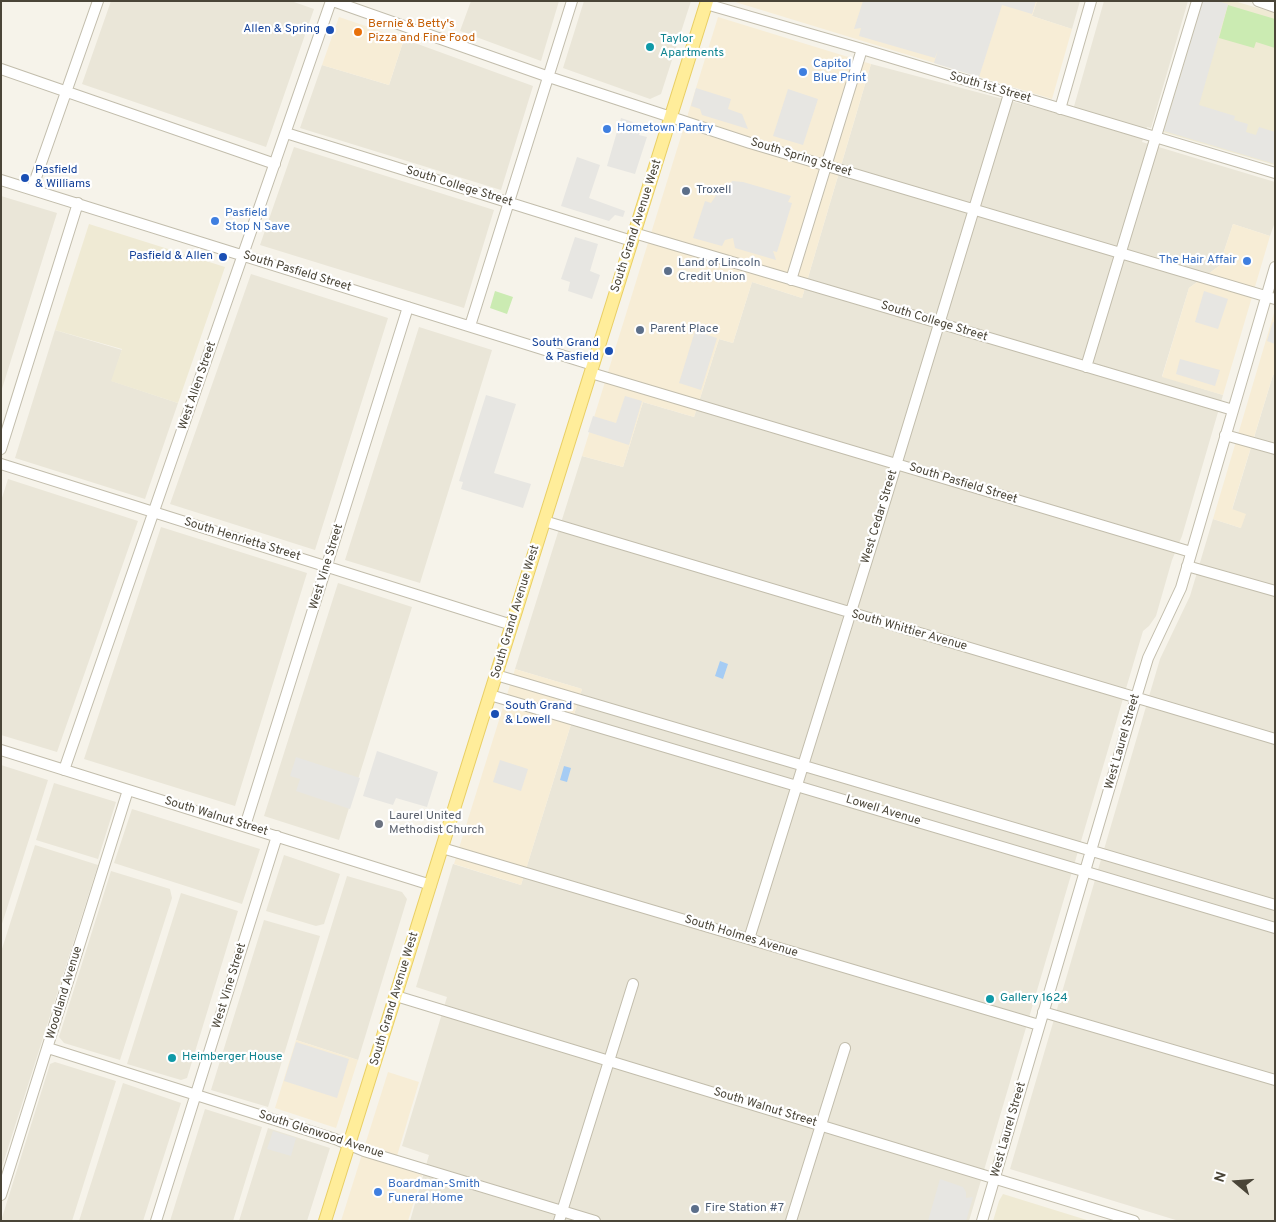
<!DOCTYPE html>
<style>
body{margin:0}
#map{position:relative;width:1276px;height:1222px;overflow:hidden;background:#f6f3ea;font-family:Overpass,sans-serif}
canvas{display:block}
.frame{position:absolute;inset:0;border:2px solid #4a4538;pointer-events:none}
.north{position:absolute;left:1211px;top:1157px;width:50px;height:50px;-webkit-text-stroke:4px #fff;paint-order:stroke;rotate:288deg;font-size:14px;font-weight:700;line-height:20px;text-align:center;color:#4a4538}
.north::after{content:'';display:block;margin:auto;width:18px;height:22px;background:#4a4538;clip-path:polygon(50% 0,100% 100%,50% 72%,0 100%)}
</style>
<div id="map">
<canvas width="1276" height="1222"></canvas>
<div class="frame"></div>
<div class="north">N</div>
</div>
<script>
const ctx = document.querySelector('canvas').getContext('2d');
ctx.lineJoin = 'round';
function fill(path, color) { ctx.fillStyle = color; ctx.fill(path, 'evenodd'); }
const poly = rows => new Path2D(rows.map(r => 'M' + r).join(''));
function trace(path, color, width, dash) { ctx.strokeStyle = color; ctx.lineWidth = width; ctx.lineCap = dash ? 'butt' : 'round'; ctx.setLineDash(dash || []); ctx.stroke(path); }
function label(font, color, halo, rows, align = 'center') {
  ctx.font = font + ' Overpass,sans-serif'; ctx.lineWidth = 4.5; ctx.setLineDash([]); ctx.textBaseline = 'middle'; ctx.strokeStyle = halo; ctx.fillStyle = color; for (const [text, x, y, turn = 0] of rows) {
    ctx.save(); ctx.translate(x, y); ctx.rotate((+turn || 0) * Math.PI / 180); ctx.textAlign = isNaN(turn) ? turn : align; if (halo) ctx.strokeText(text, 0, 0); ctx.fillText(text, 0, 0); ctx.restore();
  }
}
fill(poly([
 [111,1,291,1,314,9,266,147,82,84],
 [471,1,559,1,541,61,460,31],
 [584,1,691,1,661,94,650,99,563,68],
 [1037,1,1080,1,1072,29,1032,16],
 [1104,1,1188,1,1151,128,1147,127,1142,142,1275,182,1275,222,1270,236,1233,224,1219,266,1189,288,1162,376,1223,395,1182,536,1172,560,1156,616,1149,626,1143,631,969,1221,410,1221,429,1155,402,1146,447,997,416,987,453,864,521,885,582,689,515,669,582,456,623,467,643,402,694,417,719,339,733,343,752,282,802,298,871,64,1071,117],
 [404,39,533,86,501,190,300,128,322,65,389,85],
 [294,147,494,210,464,308,260,245],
 [1,196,57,213,1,392],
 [251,274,388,318,315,550,170,504],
 [419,327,492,350,420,583,345,560],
 [55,330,122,350,112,381,178,403,145,499,15,458],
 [1273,375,1275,375,1275,1221,1179,1221,1010,1169,1160,659,1190,596,1213,519,1241,528,1232,510],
 [8,479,138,521,57,752,1,735,1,501],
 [161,527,307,573,235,806,84,759],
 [338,583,412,607,339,840,264,816],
 [1,765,48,780,1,927],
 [54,783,116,802,98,859,36,840],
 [132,809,260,849,242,904,114,863],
 [35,845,98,865,1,1170,1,952],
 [284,855,340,874,324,924,316,926,266,911],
 [111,871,170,889,172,898,120,1060,64,1043,59,1037],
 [347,876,402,892,407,899,358,1060,296,1040],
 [181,893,238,911,187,1078,181,1080,127,1064],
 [264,920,320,936,268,1107,211,1090],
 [55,1062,116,1081,72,1221,1,1221,50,1064],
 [123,1083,181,1103,143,1221,79,1221],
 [205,1109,262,1127,233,1221,170,1221],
 [268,1128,330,1148,307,1221,239,1221]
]), '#eae6d8');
fill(poly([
 [732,1,1037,1,1032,16,1072,29,1052,99],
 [339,17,404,39,389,85,322,65],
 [718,17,871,64,802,298,752,282,733,343,719,339,694,417,643,402,623,467,582,456],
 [1233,224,1270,236,1223,395,1162,377,1189,288,1219,266],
 [1274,313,1275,375,1273,375,1232,509,1246,514,1241,528,1213,519],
 [515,669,582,689,521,885,454,864],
 [296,1040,358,1060,336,1128,275,1108],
 [388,1072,419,1082,394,1166,422,1175,408,1221,341,1221]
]), '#f7edd6');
fill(poly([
 [1202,1,1234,1,1275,13,1275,165,1163,132],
 [89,224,225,267,178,403,111,381,122,349,55,330],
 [1003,1194,1090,1221,993,1221,999,1201]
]), '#efead4');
fill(poly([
 [1228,5,1275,19,1275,48,1256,42,1254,48,1219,38],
 [495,291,513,297,507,314,490,308]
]), '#cbebb2');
fill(poly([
 [863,1,988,2,1036,1,1032,14,1002,5,979,77,934,63,938,50,935,58,859,36,861,28,854,29],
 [1203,1,1218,1,1228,4,1199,105,1235,116,1234,120,1248,124,1246,132,1256,135,1259,127,1275,132,1275,164,1164,131],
 [696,88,731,99,728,109,742,114,748,129,702,115,700,109,691,106],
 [788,89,818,99,803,145,773,136],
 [621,118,639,124,639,126,642,127,639,135,647,137,635,174,607,166],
 [577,157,600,165,589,198,625,211,623,217,615,215,609,221,561,206],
 [732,181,743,182,791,196,788,202,792,203,777,252,773,251,776,260,735,248,733,238,725,240,722,246,693,238,705,201,711,203,717,194,727,191],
 [575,237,598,244,590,271,600,275,592,299,568,291,570,282,561,279],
 [1204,291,1228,299,1218,329,1195,322],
 [1273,322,1275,323,1275,344,1267,341],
 [695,331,717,338,701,390,679,383],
 [1180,359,1220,370,1215,386,1176,374],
 [486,395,516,404,494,473,531,484,523,508,461,489,463,482,459,481],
 [625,396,642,401,629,445,588,432,593,416,616,423],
 [377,751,438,772,427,807,396,798,393,805,363,796],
 [296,757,360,778,350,809,296,791,300,779,290,776],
 [500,760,528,769,521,791,493,782],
 [296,1042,349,1059,337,1098,284,1081],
 [273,1131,296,1138,291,1156,267,1149],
 [940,1179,963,1187,966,1192,966,1198,973,1197,966,1221,928,1221]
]), '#e7e6e2');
fill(poly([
 [720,661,728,664,723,679,715,676],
 [564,766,571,768,567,782,560,780]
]), '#a5ccf4');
const minor = poly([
 [333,1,549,77,750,143,1275,299],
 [1258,1,1275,7],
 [706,4,862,49,1275,173],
 [1,69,275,164],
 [1060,109,1091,1],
 [286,133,632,241],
 [1,180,593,365],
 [32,189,98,1],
 [634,233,1233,410],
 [791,280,862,49],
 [470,326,572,1],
 [1086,367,1197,1],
 [591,373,1191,552],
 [1225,435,1275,449],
 [1,449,78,203],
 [1,464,512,625],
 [544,521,1275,739],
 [1187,566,1275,591],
 [496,675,1275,905],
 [490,695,1275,928],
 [1,750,431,885],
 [64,770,331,1],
 [245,826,408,307],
 [442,848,1039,1025],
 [749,939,873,541,1009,94],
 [396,996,1134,1221],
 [1043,1012,1275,1080],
 [48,1048,335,1139,364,1151,595,1221],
 [1,1195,128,790],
 [156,1221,277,836],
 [559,1221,633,984],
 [791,1221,845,1048],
 [982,1221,1138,691,1148,658,1181,588,1275,267]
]);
const major = poly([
 [325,1221,707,1]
]);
trace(minor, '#c2bdac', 12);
trace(major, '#e9cf65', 14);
trace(minor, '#fff', 10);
trace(major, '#ffed9a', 12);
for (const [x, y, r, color] of [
 [330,30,5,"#1a4fb4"],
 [358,32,5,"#e8710a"],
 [650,47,5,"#0f9aa8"],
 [803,72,5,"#3f7fe0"],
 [607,129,5,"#3f7fe0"],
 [25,178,5,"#1a4fb4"],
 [686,191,5,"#5c6f8a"],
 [215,221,5,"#3f7fe0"],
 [223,257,5,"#1a4fb4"],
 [1247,261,5,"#3f7fe0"],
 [668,271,5,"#5c6f8a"],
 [640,330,5,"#5c6f8a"],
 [609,351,5,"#1a4fb4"],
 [495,714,5,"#1a4fb4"],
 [379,824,5,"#6b7280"],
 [990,999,5,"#0f9aa8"],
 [172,1058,5,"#0f9aa8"],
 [378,1192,5,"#3f7fe0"],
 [695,1209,5,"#5c6f8a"]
]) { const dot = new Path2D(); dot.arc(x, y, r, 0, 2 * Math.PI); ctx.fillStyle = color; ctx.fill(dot); trace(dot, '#fff', 2); }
label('12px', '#c56008', '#fff', [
 ["Bernie & Betty's",368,25],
 ["Pizza and Fine Food",368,39]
], 'left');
label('12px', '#164399', '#fff', [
 ["Allen & Spring",320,30],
 ["Pasfield",35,171,"left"],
 ["& Williams",35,185,"left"],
 ["Pasfield & Allen",213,257],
 ["South Grand",599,344],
 ["& Pasfield",599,358],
 ["South Grand",505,707,"left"],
 ["& Lowell",505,721,"left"]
], 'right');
label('12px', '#0d838f', '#fff', [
 ["Taylor",660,40],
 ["Apartments",660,54],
 ["Gallery 1624",1000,999],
 ["Heimberger House",182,1058]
], 'left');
label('12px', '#366cbe', '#fff', [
 ["Capitol",813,65],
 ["Blue Print",813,79],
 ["Hometown Pantry",617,129],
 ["Pasfield",225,214],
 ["Stop N Save",225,228],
 ["The Hair Affair",1237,261,"right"],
 ["Boardman-Smith",388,1185],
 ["Funeral Home",388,1199]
], 'left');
label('12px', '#4a4538', '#fff', [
 ["South 1st Street",990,88,16],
 ["South Spring Street",801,158,17],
 ["South College Street",459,187,17],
 ["South Grand Avenue West",637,226,-72],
 ["South Pasfield Street",297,272,17],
 ["South College Street",934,322,17],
 ["West Allen Street",198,386,-71],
 ["South Pasfield Street",963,484,17],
 ["West Cedar Street",880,517,-73],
 ["South Henrietta Street",242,540,17],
 ["West Vine Street",327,567,-73],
 ["South Grand Avenue West",516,612,-73],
 ["South Whittier Avenue",909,631,16],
 ["West Laurel Street",1123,742,-74],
 ["Lowell Avenue",883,811,17],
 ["South Walnut Street",216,817,17],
 ["South Holmes Avenue",741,937,17],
 ["West Vine Street",230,986,-73],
 ["Woodland Avenue",65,993,-73],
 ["South Grand Avenue West",395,999,-73],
 ["South Walnut Street",765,1108,17],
 ["West Laurel Street",1009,1130,-74],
 ["South Glenwood Avenue",321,1135,18]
]);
label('12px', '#4e5e75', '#fff', [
 ["Troxell",696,191],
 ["Land of Lincoln",678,264],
 ["Credit Union",678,278],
 ["Parent Place",650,330],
 ["Fire Station #7",705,1209]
], 'left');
label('12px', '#5b616d', '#fff', [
 ["Laurel United",389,817],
 ["Methodist Church",389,831]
], 'left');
</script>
